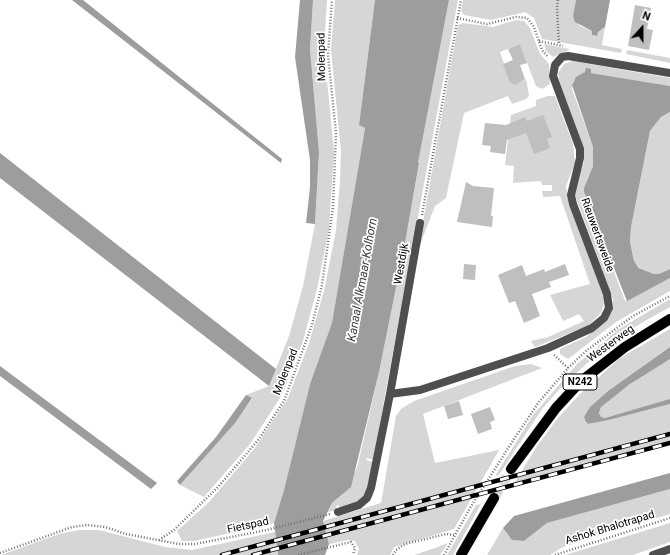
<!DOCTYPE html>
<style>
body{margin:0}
#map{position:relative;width:670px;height:555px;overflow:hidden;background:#fff;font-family:Roboto,sans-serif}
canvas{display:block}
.north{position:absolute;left:622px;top:8px;width:40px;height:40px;-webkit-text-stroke:3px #fff;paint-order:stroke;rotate:21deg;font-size:11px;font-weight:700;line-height:16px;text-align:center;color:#000}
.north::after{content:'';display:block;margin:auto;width:14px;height:18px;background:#000;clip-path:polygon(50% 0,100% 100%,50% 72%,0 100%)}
</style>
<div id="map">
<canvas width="670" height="555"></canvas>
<div class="north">N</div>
</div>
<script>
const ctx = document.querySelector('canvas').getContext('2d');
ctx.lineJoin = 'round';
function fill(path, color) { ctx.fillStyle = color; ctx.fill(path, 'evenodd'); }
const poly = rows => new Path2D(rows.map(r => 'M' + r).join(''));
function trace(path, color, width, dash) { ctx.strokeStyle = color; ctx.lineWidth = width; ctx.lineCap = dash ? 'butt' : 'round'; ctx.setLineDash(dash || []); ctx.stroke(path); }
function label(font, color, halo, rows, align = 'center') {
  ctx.font = font + ' Roboto,sans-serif'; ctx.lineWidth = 3.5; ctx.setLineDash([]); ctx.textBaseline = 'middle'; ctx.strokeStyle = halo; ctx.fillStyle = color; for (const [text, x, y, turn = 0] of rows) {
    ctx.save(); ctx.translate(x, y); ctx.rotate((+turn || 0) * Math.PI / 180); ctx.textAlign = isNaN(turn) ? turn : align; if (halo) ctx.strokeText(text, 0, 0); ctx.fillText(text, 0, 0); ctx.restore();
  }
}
fill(poly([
 [313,0,327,0,324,49,334,152,329,229,317,289,303,341,282,395,250,444,204,497,180,485,236,422,252,399,246,395,269,386,289,336,303,286,315,224,319,152,310,49],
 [335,0,375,0,359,125,365,128,332,324,310,384,284,490,274,523,195,541,182,541,177,531,209,502,255,448,288,398,309,343,324,291,336,230,340,181,341,152,331,49],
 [449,0,458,0,373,460,367,458,366,460,373,462,370,480,364,497,357,504,340,509,339,505,336,506,337,510,328,512,332,503,342,495,357,468,379,372,405,243,419,164,418,163],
 [463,0,576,0,573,16,580,26,592,31,592,35,596,36,598,32,605,27,602,45,622,49,621,53,542,39,534,18,525,12,491,20,464,15,461,11],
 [516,20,524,21,530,28,540,54,549,64,550,84,542,89,536,86,520,44,500,52,511,84,515,84,526,79,529,96,526,99,512,104,508,96,464,113,446,198,435,206,418,250,458,25,463,23,493,27],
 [544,44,569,49,569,50,553,57,546,51],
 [627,50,670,58,670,63,626,54],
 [573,61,670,78,670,86,585,72,573,81,572,89,593,147,593,166,584,188,584,192,625,301,670,278,670,291,616,322,568,359,560,354,560,349,586,337,607,320,612,311,613,299,575,195,576,182,584,162,584,152,581,140,559,80,558,73,564,64],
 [548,96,555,96,573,144,575,163,566,186,568,199,604,297,604,303,601,313,588,326,535,347,531,341,548,337,584,321,579,314,563,321,550,295,590,284,560,196,543,197,542,191,552,191,552,185,542,185,541,181,513,183,514,166,505,165,511,115,536,106,536,100],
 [670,112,670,269,659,274,654,274,640,268,634,261,630,242,631,227,650,131,661,117],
 [670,299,670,307,643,322,610,343,564,384,542,409,499,475,495,476,533,415,577,364,619,329],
 [670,329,670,347,608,391,590,407,586,422,588,424,609,420,670,404,670,441,515,482,537,446,557,419,580,394,620,358],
 [670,359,670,400,605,418,601,417,599,413,601,407,614,396,648,371],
 [531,364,542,368,423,414,435,463,499,450,454,529,394,547,390,555,357,555,359,549,355,541,348,540,329,544,323,521,381,503,396,416,401,409,414,401,515,366],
 [670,489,670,514,563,547,550,555,487,555,503,528,512,540,524,541,547,523],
 [481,504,453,555,447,555,476,505],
 [670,523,670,542,633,555,565,555],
 [79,530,99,530,165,547,192,550,275,532,278,555,1,555,59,534],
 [448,543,440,555,414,555,435,548]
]), '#d6d6d6');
fill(poly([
 [72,0,83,0,282,159,281,163],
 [300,0,313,0,310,49,319,152,315,224,306,223,310,188,310,160,295,57],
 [375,0,449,0,418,163,419,163,405,243,379,372,351,487,332,503,323,521,329,544,325,555,278,555,274,523,284,490,310,384,332,323,365,128,359,125],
 [576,0,610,0,605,27,598,32,597,36,592,35,592,31,575,22,573,16],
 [586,68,591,69,591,73,670,86,670,112,661,117,650,131,631,227,630,242,634,261,639,268,654,274,659,274,670,269,670,278,627,301,584,192,584,188,593,166,593,147,572,85,576,77,585,72],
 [0,153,276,369,269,386,0,178],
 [670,347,670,359,630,384,601,407,599,413,601,417,605,418,670,399,670,404,609,420,588,424,586,422,584,417,590,407,608,391],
 [0,366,157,483,151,489,0,376],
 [246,395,252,398,236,422,180,485,177,481,216,437],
 [670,473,670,489,547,523,524,541,512,540,503,528,514,516]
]), '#9d9d9d');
fill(poly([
 [635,5,651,8,647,29,653,30,649,50,628,46],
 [520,44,527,63,520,65,525,79,515,85,510,83,503,64,513,60,508,49],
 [543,115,552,137,547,139,550,148,534,154,526,133,507,140,505,154,490,152,491,146,482,145,485,123,506,125,525,117,527,121],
 [466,182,473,186,494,188,491,216,493,216,492,227,457,222],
 [464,264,476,265,475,280,463,279],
 [565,264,569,275,549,282,551,287,532,294,540,316,524,323,515,301,509,303,498,275,522,265,526,276,544,269,545,272],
 [459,401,463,415,448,419,444,406],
 [490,407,495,420,490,422,492,429,478,434,471,414]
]), '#bfbfbf');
trace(poly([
 [494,498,511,469]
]), '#d9d9d9', 10, [10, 5]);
const primary = poly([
 [511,469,556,408,580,382,625,347,670,319],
 [461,555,494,498]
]);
trace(primary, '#dbdbdb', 11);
trace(poly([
 [558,0,557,8,559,45],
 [457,18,487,24,516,17,527,18,534,27,542,50,548,57],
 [539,41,563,46],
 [422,215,461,0],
 [554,355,568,368],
 [159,540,174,530,219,486,259,439,284,401,312,325,322,285,333,207,336,133,328,55,332,0],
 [0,553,72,527,87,525,105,527,126,534,179,544,195,544,267,530,330,514],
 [298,555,351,542,355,548,353,555],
 [393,555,396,550,405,544,446,534,456,535],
 [444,555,470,508,514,439,539,402,568,368,586,351,633,316,670,296],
 [555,555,670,518]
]), '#717171', 2.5, [1, 2]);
trace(poly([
 [390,394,420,390,548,348,592,328,604,318,609,308,607,294,573,204,571,195,580,158,580,149,553,76,555,65,562,57,568,56,670,73],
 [338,512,359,505,367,498,371,488,390,394,420,223],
 [653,555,670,549]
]), '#4f4f4f', 8);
trace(primary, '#000', 10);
const rail = poly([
 [222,555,670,434],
 [253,555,670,443]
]);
trace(rail, '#000', 4.5);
trace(rail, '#fff', 3, [9]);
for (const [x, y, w] of [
 [580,382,34]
]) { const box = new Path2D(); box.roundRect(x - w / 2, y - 8, w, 16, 3); ctx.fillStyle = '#fff'; ctx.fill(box); trace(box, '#000', 1); }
label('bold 10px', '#000', null, [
 ["N242",580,382]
]);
label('11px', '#000', '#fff', [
 ["Molenpad",322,57,-91],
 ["Rieuwertsweide",597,235,70],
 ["Westdijk",402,264,-80],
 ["Westerweg",611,344,-36],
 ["Molenpad",286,372,-68],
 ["Fietspad",248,526,-12],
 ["Ashok Bhalotrapad",610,528,-17]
]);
label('italic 12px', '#3e3e3e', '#fff', [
 ["Kanaal Alkmaar-Kolhorn",363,280,-80]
]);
</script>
